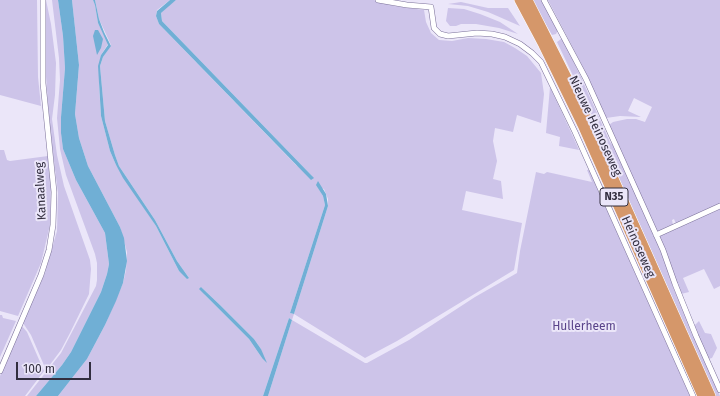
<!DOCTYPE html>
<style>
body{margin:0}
#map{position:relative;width:720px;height:396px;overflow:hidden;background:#ebe6f9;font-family:"Fira Sans",sans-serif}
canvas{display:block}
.scale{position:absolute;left:16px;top:362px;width:75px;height:18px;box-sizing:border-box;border:2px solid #322e3f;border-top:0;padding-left:5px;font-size:12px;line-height:14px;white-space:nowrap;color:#322e3f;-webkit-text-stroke:3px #ebe6f9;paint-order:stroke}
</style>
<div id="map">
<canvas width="720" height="396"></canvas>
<div class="scale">100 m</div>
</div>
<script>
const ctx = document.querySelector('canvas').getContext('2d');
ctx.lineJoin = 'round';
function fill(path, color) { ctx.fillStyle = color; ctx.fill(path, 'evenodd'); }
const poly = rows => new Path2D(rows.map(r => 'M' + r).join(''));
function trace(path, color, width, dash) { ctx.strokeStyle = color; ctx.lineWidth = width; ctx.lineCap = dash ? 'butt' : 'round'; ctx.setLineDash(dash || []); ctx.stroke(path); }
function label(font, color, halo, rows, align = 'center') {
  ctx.font = font + ' "Fira Sans",sans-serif'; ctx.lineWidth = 4; ctx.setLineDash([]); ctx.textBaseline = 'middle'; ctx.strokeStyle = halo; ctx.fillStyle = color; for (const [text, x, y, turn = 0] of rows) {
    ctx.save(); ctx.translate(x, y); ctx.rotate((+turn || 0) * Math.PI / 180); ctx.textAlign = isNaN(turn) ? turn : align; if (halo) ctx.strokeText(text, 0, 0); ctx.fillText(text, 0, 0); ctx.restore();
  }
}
fill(poly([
 [0,0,37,0,38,77,41,106,0,95],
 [46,0,51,24,56,63,55,95,52,119,57,155,64,186,90,260,91,269,89,294,70,333,61,350,46,370,31,335,23,323,45,273,57,231,58,193,50,130,45,63],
 [52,0,58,0,63,36,65,68,61,117,61,133,63,149,76,180,105,233,109,264,107,274,101,292,71,352,62,365,36,396,27,396,61,353,96,286,97,280,97,263,95,254,66,175,60,149,57,118,60,80,59,58],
 [72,0,93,0,95,4,98,23,108,44,101,55,99,74,99,85,101,116,110,151,116,165,156,226,179,271,189,278,177,261,155,220,119,166,115,155,105,121,100,66,103,57,111,45,99,19,95,0,170,0,157,10,156,16,159,24,296,165,312,176,162,21,161,13,166,7,176,0,374,0,394,6,424,10,426,22,431,33,439,40,452,41,468,38,486,39,504,42,515,48,527,56,541,73,544,94,541,123,517,115,513,132,495,128,493,141,497,161,493,179,501,181,503,199,466,191,462,210,522,223,514,270,397,341,365,358,294,314,292,320,365,363,367,363,409,340,475,297,517,273,520,251,536,172,544,174,547,172,592,182,587,170,589,170,690,396,268,396,292,320,289,318,263,396,58,396,87,359,105,325,123,283,126,270,127,252,120,227,88,166,79,138,75,114,79,65],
 [318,187,324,189,328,199,328,206,294,314,290,313,325,205,323,196],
 [201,287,220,305,254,339,261,349,262,358,249,339,205,295],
 [532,0,541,0,558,30,556,34,552,35],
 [548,0,720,0,720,204,676,224,674,219,672,220,673,225,658,232,656,230,609,125,613,122,627,119,636,119,645,122,652,107,634,98,628,111,641,117,620,116,606,118,584,69],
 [461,2,488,8,508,8,520,26,488,12,468,6,448,4],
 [448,8,464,9,480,14,500,22,518,34,499,28,476,24,461,24,456,26,450,26,446,21],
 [561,39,563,39,579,73,610,142,615,148,658,243,674,289,720,396,716,396,611,160,604,141,557,42],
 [550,87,570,130,579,150,559,146,560,137,546,133],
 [0,150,4,150,7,160,10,161,48,156,51,184,50,225,41,263,18,316,0,311],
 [720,208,720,286,714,289,704,269,683,278,689,292,681,294,660,239,660,236],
 [0,315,2,315,3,318,16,321,0,357],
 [699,321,705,333,711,334,717,348,712,358,708,359,694,326],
 [21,325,27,332,44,371,25,396,0,396,0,376]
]), '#cdc4e9');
fill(poly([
 [58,0,72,0,79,65,75,114,79,138,88,166,120,227,124,238,127,261,123,283,116,301,105,325,87,359,58,396,36,396,62,365,71,352,101,292,107,274,109,264,105,233,76,180,63,149,61,133,61,117,65,68,63,36],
 [93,0,95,0,99,19,104,32,111,46,103,57,100,66,105,121,115,155,119,166,155,220,177,261,189,278,187,279,179,271,156,226,123,178,116,165,110,151,101,116,98,66,101,55,108,45,98,23,95,5],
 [170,0,176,0,161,13,162,21,314,178,311,180,310,179,159,24,156,16,157,11],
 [95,30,98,30,103,39,101,48,97,55,93,36],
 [318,181,326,194,328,206,294,314,290,313,325,205,323,196,316,185],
 [201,287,220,305,254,339,261,349,267,363,262,358,249,339,199,289],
 [289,318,292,320,268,396,263,396]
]), '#70afd5');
const street = poly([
 [378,0,407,5,431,7,434,28,440,34,448,36,477,33,492,34,505,37,520,44,532,53,541,62,575,132,693,396],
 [544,0,586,79,663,250,675,284,696,336,720,390],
 [656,235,720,206],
 [0,371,41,275,49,250,53,225,54,192,43,83,43,0]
]);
const highway = poly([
 [519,0,543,45,582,125,702,396],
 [528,0,582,107,711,396]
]);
trace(street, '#7a7099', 6);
trace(highway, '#fff', 10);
trace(street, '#fff', 5);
trace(highway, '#d5976a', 9);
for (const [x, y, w] of [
 [614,197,28]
]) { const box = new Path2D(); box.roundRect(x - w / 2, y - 9, w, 18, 3); ctx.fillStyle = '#ebe6f9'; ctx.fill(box); trace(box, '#322e3f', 1); }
label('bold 11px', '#322e3f', null, [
 ["N35",614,197]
]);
label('12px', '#322e3f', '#ebe6f9', [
 ["Nieuwe Heinoseweg",595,126,65],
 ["Kanaalweg",41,191,-93],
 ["Heinoseweg",638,247,66]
]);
label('12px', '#59438a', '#ebe6f9', [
 ["Hullerheem",584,327]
]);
</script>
